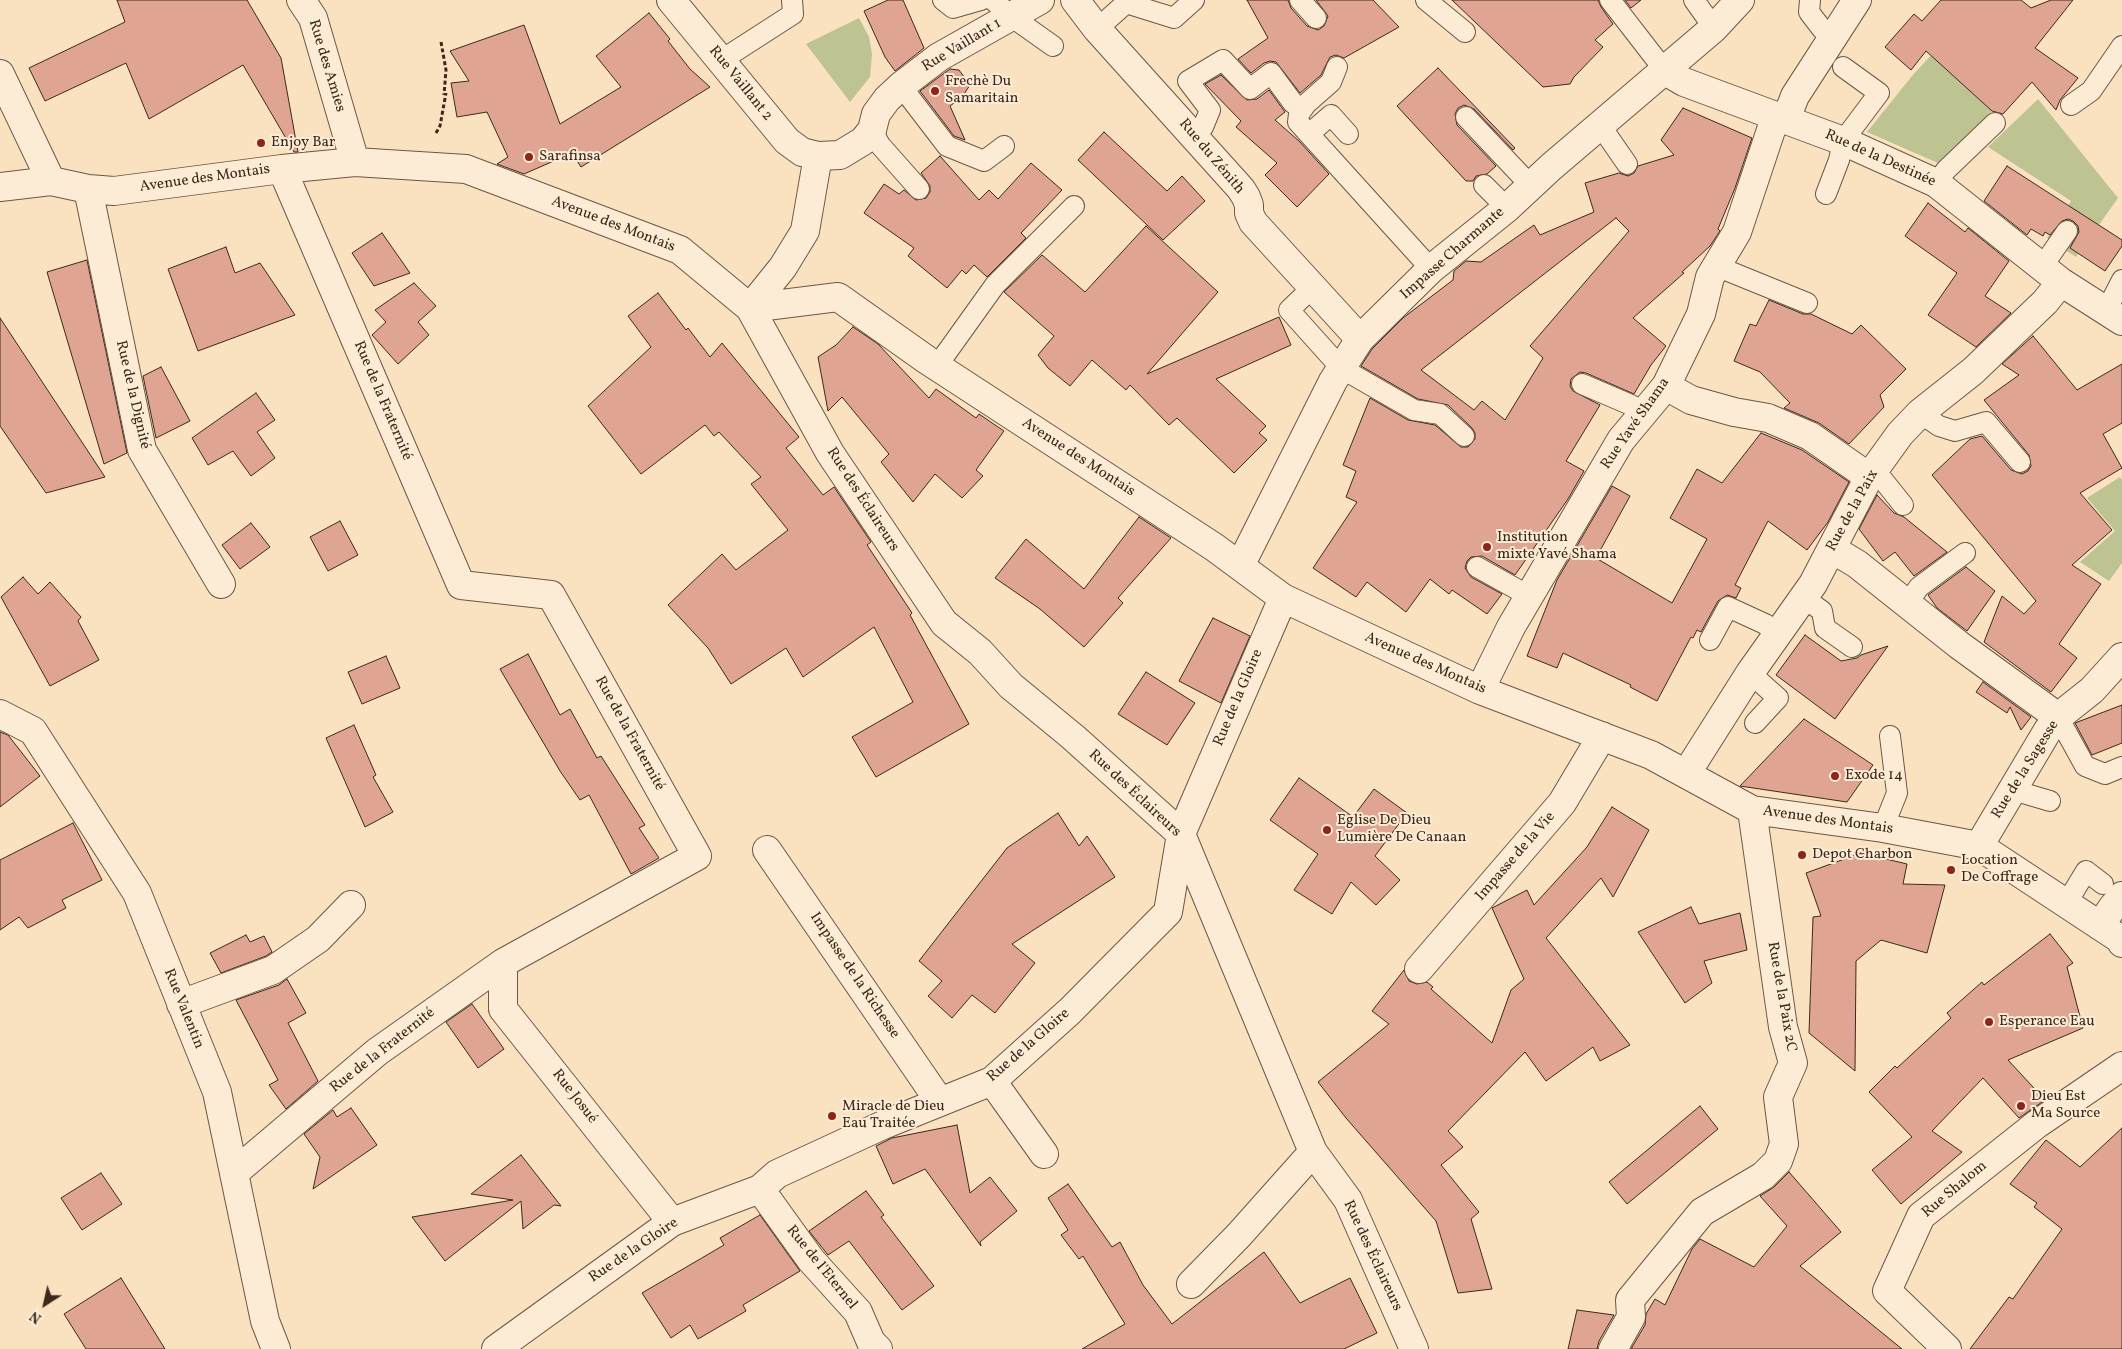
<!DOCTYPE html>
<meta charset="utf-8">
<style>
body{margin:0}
#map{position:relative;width:2122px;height:1349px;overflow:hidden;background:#fae2c0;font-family:Vollkorn,serif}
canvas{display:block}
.north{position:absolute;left:20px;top:1279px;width:50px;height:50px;-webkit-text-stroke:4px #fcecd6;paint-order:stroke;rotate:215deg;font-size:14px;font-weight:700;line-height:20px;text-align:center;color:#3d291c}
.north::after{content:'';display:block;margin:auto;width:18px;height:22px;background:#3d291c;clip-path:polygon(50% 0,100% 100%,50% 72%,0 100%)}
</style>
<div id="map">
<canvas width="2122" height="1349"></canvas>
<div class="north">N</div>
</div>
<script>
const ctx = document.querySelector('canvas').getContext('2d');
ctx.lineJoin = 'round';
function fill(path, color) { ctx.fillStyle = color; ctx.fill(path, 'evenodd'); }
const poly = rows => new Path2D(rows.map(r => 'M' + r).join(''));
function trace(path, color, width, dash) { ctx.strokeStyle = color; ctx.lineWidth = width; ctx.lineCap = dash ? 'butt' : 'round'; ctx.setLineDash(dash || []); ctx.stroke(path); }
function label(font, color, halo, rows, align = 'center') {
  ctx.font = font + ' Vollkorn,serif'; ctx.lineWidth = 4; ctx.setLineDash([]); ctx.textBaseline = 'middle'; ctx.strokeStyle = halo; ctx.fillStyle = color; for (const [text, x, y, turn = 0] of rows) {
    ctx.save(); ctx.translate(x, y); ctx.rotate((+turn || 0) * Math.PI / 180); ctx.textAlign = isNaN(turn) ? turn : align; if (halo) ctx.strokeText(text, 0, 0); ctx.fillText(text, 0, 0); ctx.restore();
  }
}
fill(poly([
 [1967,16,1973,39,1946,69,1992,111,1938,163,1867,132,1912,76],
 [859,18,869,37,872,54,870,77,850,102,806,44],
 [2038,99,2118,198,2076,257,2047,238,2071,201,1988,147],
 [2120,477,2122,480,2122,563,2109,581,2080,562,2115,531,2087,498]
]), '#bec392');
const building = poly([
 [117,0,247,0,281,58,298,152,294,152,243,65,149,119,126,63,45,101,29,68,125,22,117,0],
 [888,0,903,0,924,48,895,71,885,57,864,11,888,0],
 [1247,0,1288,0,1291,8,1307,26,1318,30,1324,26,1328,16,1316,0,1373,0,1399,27,1344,58,1336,55,1330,57,1321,75,1300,93,1276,62,1270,61,1264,63,1251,73,1238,59,1268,38,1247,0],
 [1452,0,1598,0,1601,7,1613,24,1595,40,1603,47,1574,77,1570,84,1543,87,1452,0],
 [1625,0,1641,0,1631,8,1625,0],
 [1941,0,2021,0,2031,8,2051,0,2073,0,2035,48,2078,78,2060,100,2056,110,2032,82,2003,114,1992,111,1926,51,1911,70,1885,47,1914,14,1922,21,1941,0],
 [649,13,670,39,668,41,690,69,710,87,581,167,572,153,524,174,497,164,508,157,487,112,457,117,451,83,469,81,450,51,524,25,560,124,621,87,596,56,649,13],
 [1438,68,1515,148,1513,150,1474,109,1464,105,1458,108,1455,114,1457,125,1496,166,1487,174,1476,176,1473,181,1466,181,1397,106,1438,68],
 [950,69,959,70,970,85,962,97,950,106,965,140,954,136,920,91,950,69],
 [1221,75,1247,100,1257,99,1269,90,1285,112,1275,120,1299,141,1329,174,1297,207,1265,175,1277,163,1236,127,1241,121,1205,84,1221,75],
 [1683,108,1752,138,1735,188,1718,229,1720,231,1710,246,1682,272,1684,273,1633,318,1666,346,1651,365,1634,394,1586,373,1580,372,1571,379,1570,386,1573,391,1600,405,1566,461,1584,471,1568,499,1515,575,1482,556,1471,557,1467,561,1465,568,1471,577,1502,594,1487,614,1452,590,1449,594,1430,579,1406,612,1367,582,1356,597,1313,568,1357,502,1346,497,1356,471,1343,465,1370,398,1408,420,1435,425,1461,447,1468,447,1475,439,1475,433,1472,428,1448,405,1418,399,1361,366,1372,349,1403,318,1453,280,1454,271,1466,261,1481,262,1534,225,1540,235,1594,212,1585,183,1619,173,1628,176,1634,173,1638,166,1674,155,1661,140,1683,108],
 [1616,218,1629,231,1530,346,1543,358,1505,420,1482,401,1474,410,1421,370,1616,218],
 [1104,132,1167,191,1182,176,1205,201,1163,240,1078,160,1104,132],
 [940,156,979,200,989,190,998,199,1031,163,1062,190,1021,233,1026,238,987,277,974,265,966,274,962,270,947,288,908,256,914,248,864,213,884,184,899,194,904,190,916,200,926,198,930,192,930,186,921,173,940,156],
 [2007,166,2122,240,2122,246,2105,271,2070,248,2079,232,2078,226,2073,221,2068,219,2062,221,2050,235,2045,232,2043,236,2031,229,2027,235,1984,201,2007,166],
 [1928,203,1965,232,1968,228,2009,261,1985,296,2011,313,1976,347,1928,315,1957,273,1905,236,1928,203],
 [1146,226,1218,292,1147,374,1279,317,1291,345,1216,379,1266,426,1259,433,1267,440,1234,473,1177,418,1169,425,1130,385,1126,390,1092,360,1070,386,1048,368,1038,355,1054,336,1004,292,1042,255,1085,292,1146,226],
 [382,233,410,273,374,286,352,253,382,233],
 [226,247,235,273,260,263,295,315,198,351,168,269,226,247],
 [87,260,127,453,104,464,47,272,87,260],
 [414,283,436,306,418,322,429,335,398,364,372,335,386,322,375,310,414,283],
 [658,293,686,330,688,328,710,357,722,343,799,437,786,448,823,495,834,487,871,542,867,545,912,613,910,615,969,724,876,777,852,737,913,702,874,627,803,677,786,648,731,684,708,648,668,605,722,554,736,570,788,530,751,484,761,477,719,432,714,436,705,425,641,474,588,406,651,347,628,316,658,293],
 [1769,300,1803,314,1811,314,1852,334,1861,325,1906,369,1880,395,1884,407,1849,444,1819,423,1784,408,1790,403,1760,372,1734,361,1750,324,1756,326,1769,300],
 [0,318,105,477,46,493,0,426,0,318],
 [853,327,878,344,929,398,936,389,976,418,979,414,1004,431,976,470,983,476,962,498,935,474,913,502,881,462,889,454,842,397,828,411,818,357,836,345,853,327],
 [2033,336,2077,390,2122,364,2122,423,2103,434,2122,468,2080,493,2112,530,2072,565,2101,584,2059,644,2077,658,2051,692,1984,642,2002,596,2024,614,2036,601,1932,475,1970,439,1982,436,2011,470,2022,474,2028,471,2031,466,2029,455,1984,400,2019,375,2002,364,2033,336],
 [161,367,190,421,156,438,143,376,161,367],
 [256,393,275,420,257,432,275,458,251,476,233,451,208,465,192,438,256,393],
 [1761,433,1802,450,1849,482,1828,522,1807,550,1768,521,1735,585,1741,588,1736,598,1727,595,1718,601,1701,632,1697,630,1693,638,1691,637,1657,701,1630,687,1631,685,1563,653,1557,668,1527,656,1557,580,1612,486,1630,496,1596,558,1672,603,1707,539,1670,518,1697,469,1722,483,1761,433],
 [1877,495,1894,513,1904,517,1947,552,1914,576,1895,552,1883,561,1859,529,1877,495],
 [1139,517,1171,538,1118,598,1123,603,1084,647,1040,609,995,578,1026,539,1084,589,1139,517],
 [340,521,358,555,328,571,310,537,340,521],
 [251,523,270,547,240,569,222,545,251,523],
 [1966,567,1995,591,1967,631,1937,608,1928,595,1966,567],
 [23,577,38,594,50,582,81,617,78,621,99,660,50,686,1,597,23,577],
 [1213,618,1250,636,1221,703,1179,681,1213,618],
 [1805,635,1841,661,1857,658,1861,655,1888,646,1835,719,1776,675,1805,635],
 [528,654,560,715,570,709,597,758,601,756,645,825,639,828,659,858,631,874,589,795,580,800,560,771,500,669,528,654],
 [386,656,400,688,362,704,348,672,386,656],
 [1146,672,1195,703,1167,745,1118,714,1146,672],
 [1983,682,2031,717,2021,730,2010,707,2007,713,1976,692,1983,682],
 [2122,705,2122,743,2092,755,2075,723,2122,705],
 [1804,719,1873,765,1847,802,1740,786,1804,719],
 [354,725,376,775,373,777,393,812,365,827,326,738,354,725],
 [0,732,8,735,40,776,0,807,0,732],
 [1299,778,1353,817,1374,789,1407,813,1375,856,1400,880,1376,905,1351,882,1332,914,1294,890,1318,854,1270,820,1299,778],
 [1612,807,1649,830,1613,897,1601,878,1546,938,1630,1045,1600,1061,1593,1047,1546,1081,1525,1052,1448,1131,1463,1147,1441,1165,1479,1212,1471,1219,1492,1289,1458,1293,1436,1221,1346,1118,1318,1082,1389,1024,1372,1011,1404,970,1409,981,1417,984,1427,982,1433,987,1431,989,1492,1043,1511,990,1524,979,1492,908,1527,890,1534,905,1587,847,1612,807],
 [1058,813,1079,846,1087,836,1115,877,1012,944,1035,963,995,1013,972,995,952,1018,928,996,942,981,919,961,1007,848,1058,813],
 [73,823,102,880,62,900,66,908,28,928,19,917,0,930,0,860,73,823],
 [1861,853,1907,864,1903,884,1945,885,1927,953,1881,940,1856,961,1855,1071,1809,1033,1813,917,1821,916,1806,873,1861,853],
 [1691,907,1699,924,1740,913,1747,950,1704,961,1712,983,1685,1003,1638,932,1691,907],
 [2050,934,2073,963,2067,967,2083,1028,2008,1060,2045,1100,2019,1118,1983,1078,1932,1131,1962,1152,1901,1204,1872,1170,1912,1137,1869,1092,1895,1066,1897,1068,1951,1018,1947,1013,1982,982,1984,985,2050,934],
 [246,935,250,942,264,936,272,952,266,956,221,973,210,953,246,935],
 [287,979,306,1013,288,1023,318,1081,286,1109,269,1085,278,1080,236,1000,279,985,287,979],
 [472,1004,504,1049,478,1068,446,1022,472,1004],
 [1700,1106,1718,1129,1627,1204,1609,1182,1700,1106],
 [351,1108,377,1145,313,1189,320,1157,304,1134,333,1110,337,1117,351,1108],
 [957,1125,970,1193,990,1177,1017,1211,980,1242,981,1246,925,1169,893,1184,876,1146,892,1138,957,1125],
 [2122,1128,2122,1349,1970,1349,2009,1297,2013,1299,2062,1229,2034,1207,2037,1203,2010,1184,2046,1140,2080,1167,2122,1128],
 [521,1155,561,1206,554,1205,523,1229,521,1201,445,1261,412,1217,513,1200,471,1194,521,1155],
 [1789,1172,1841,1232,1800,1266,1902,1349,1631,1349,1645,1325,1646,1314,1655,1299,1665,1305,1692,1249,1700,1239,1754,1267,1787,1226,1760,1196,1774,1187,1789,1172],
 [101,1173,122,1204,82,1230,61,1198,101,1173],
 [1068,1184,1112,1247,1120,1242,1143,1285,1172,1324,1264,1252,1300,1303,1350,1278,1377,1333,1344,1349,1082,1349,1125,1324,1083,1256,1079,1259,1061,1235,1068,1230,1048,1198,1068,1184],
 [866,1191,884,1215,881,1217,934,1286,902,1310,849,1241,828,1255,809,1231,866,1191],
 [760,1215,800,1271,743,1305,746,1311,698,1339,690,1325,671,1338,642,1293,724,1245,720,1238,760,1215],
 [121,1278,165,1349,86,1349,64,1314,121,1278],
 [1577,1310,1614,1315,1599,1341,1597,1349,1568,1349,1577,1310]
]);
fill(building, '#dfa492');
trace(building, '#3d291c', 1);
const lane = poly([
 [943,0,953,8,981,0],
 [993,0,1012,17,1053,46],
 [1300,0,1316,18],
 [1426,0,1465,32],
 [1610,0,1665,71],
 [1694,0,1714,28],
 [1810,0,1809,12,1822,29,1834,36],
 [1097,29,1126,3,1174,18,1194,0],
 [720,61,793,14,792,0],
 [1337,67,1331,82,1306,104,1299,114,1298,122,1431,269],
 [901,86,947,146,984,161,1004,146],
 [2071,105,2091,91,2122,46],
 [1466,117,1531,186],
 [1600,125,1627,164],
 [872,130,880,145,919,189],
 [1193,134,1203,127,1210,110,1188,81,1223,60,1250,89,1271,73,1293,103],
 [1309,134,1331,115,1348,134],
 [1936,183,1946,170,1995,123],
 [1484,185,1507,208],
 [1826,194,1839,160,1843,141,1879,93,1843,67],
 [1716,266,1807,303],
 [2042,267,2067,231],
 [1313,287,1289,310,1341,368,1414,410,1440,414,1464,436],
 [2106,311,2122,280],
 [937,366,995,285,1074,206],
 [1582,384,1631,405,1644,413],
 [1920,413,1939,426,1955,431,1986,422,2020,462],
 [1869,477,1883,480,1903,505],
 [1477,567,1529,596],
 [1804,598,1822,611,1825,628,1852,647],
 [1907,604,1919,587,1965,553],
 [1710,640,1728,607,1765,624,1779,633],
 [1750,673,1778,698,1755,723],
 [2058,717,2085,766,2105,774,2122,767],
 [2013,788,2023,793,2050,801],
 [1883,828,1897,793,1890,736],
 [2066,904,2086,871,2103,884]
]);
const street = poly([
 [301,0,313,18,355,162],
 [671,0,787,141,802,152,818,156],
 [1040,0,939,57,901,86,887,99,876,114,872,130,863,141,840,155,818,156,805,231,783,267,750,308,830,453,944,623,980,652,1011,686,1073,737,1181,834,1313,1152,1348,1200,1414,1349],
 [1075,0,1097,29,1241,189,1246,197,1249,205,1249,213,1253,222,1360,339],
 [1665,71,1684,82,1843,141,1936,183,2061,282,2122,321],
 [0,74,51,181],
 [1786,119,1795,96,1857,0],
 [0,187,51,181,88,189,114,191,282,169,355,162,466,169,680,250,750,308,838,297,927,360,1214,547,1283,598,1480,690,1651,755,1752,810,1883,828,1979,846,2120,939,2122,943],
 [88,189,142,450,221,584],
 [1666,386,1691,400,1734,412,1768,418,1810,436,1869,477],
 [1832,549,1857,564,1959,645,2058,717],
 [1240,566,1333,381,1360,339,1431,269,1507,208,1551,167,1714,28,1740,0],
 [1480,690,1511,627,1621,440,1666,386,1701,314,1710,277,1737,232,1775,118],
 [0,714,33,731,137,893,217,1092,265,1321,276,1349],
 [1686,774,1750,673,1813,584,1869,477,1900,434,1920,413,1973,371,2045,302,2061,282],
 [1979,846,2048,730,2058,717,2092,690,2122,657],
 [767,850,940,1102],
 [2100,926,2112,908,2122,896],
 [503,963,503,1009,672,1222],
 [1419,969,1562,803,1602,736],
 [181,1004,273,970,318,939,351,905],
 [992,1081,1044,1154],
 [234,1173,377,1052,503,963,697,856,551,595,461,585,282,169],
 [760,1189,811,1260,858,1312,871,1342,878,1349],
 [1191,1284,1239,1235,1313,1152],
 [496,1349,672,1222,760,1189,777,1174,883,1125,992,1081,1070,1011,1168,912,1181,834,1283,598],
 [1613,1349,1631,1317,1630,1300,1702,1212,1763,1176,1778,1161,1784,1144,1778,1097,1793,1063,1783,1027,1752,810],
 [1947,1349,1887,1291,1921,1216,2037,1124,2122,1066]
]);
trace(lane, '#6c5745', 22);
trace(street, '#6c5745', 30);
trace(poly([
 [441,42,446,70,444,95],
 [436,133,440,126,446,93]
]), '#3d291c', 3, [4, 2.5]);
trace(lane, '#fcecd6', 20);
trace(street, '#fcecd6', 28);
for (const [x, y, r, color] of [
 [935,91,5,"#8f2418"],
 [261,143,5,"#8f2418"],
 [529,157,5,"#8f2418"],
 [1487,547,5,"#8f2418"],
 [1835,776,5,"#8f2418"],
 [1327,830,5,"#8f2418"],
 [1802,855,5,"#8f2418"],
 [1951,870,5,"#8f2418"],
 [1989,1022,5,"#8f2418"],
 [2021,1106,5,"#8f2418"],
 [832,1116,5,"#8f2418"]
]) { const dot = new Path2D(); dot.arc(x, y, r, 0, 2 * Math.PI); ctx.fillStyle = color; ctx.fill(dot); trace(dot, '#fcecd6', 2); }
label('15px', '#3d291c', '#fcecd6', [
 ["Rue Vaillant 1",962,46,-31],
 ["Rue des Amies",326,66,73],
 ["Rue Vaillant 2",740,84,51],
 ["Rue du Zénith",1211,157,50],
 ["Rue de la Destinée",1880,159,24],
 ["Avenue des Montais",205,179,-8],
 ["Avenue des Montais",613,225,21],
 ["Impasse Charmante",1453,254,-41],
 ["Rue de la Dignité",132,395,77],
 ["Rue de la Fraternité",382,401,67],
 ["Rue Yavé Shama",1636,424,-55],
 ["Avenue des Montais",1078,458,33],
 ["Rue des Éclaireurs",862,500,57],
 ["Rue de la Paix",1853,511,-61],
 ["Avenue des Montais",1425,664,24],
 ["Rue de la Gloire",1239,698,-67],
 ["Rue de la Fraternité",629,734,61],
 ["Rue de la Sagesse",2026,770,-58],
 ["Rue des Éclaireurs",1134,794,43],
 ["Avenue des Montais",1828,821,8],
 ["Impasse de la Vie",1516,857,-49],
 ["Impasse de la Richesse",854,976,56],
 ["Rue de la Paix 2C",1781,997,80],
 ["Rue Valentin",183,1009,68],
 ["Rue de la Gloire",1029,1046,-41],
 ["Rue de la Fraternité",383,1051,-38],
 ["Rue Josué",574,1097,52],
 ["Rue Shalom",1955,1190,-40],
 ["Rue de la Gloire",634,1251,-34],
 ["Rue des Éclaireurs",1372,1256,65],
 ["Rue de l'Eternel",821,1268,51]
]);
label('15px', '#3d291c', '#fcecd6', [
 ["Frechè Du",945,82],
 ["Samaritain",945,99],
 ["Enjoy Bar",271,143],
 ["Sarafinsa",539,157],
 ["Institution",1497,538],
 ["mixte Yavé Shama",1497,555],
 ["Exode 14",1845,776],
 ["Eglise De Dieu",1337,821],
 ["Lumière De Canaan",1337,838],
 ["Depot Charbon",1812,855],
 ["Location",1961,861],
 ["De Coffrage",1961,878],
 ["Esperance Eau",1999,1022],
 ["Dieu Est",2031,1097],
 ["Ma Source",2031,1114],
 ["Miracle de Dieu",842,1107],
 ["Eau Traitée",842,1124]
], 'left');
</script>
